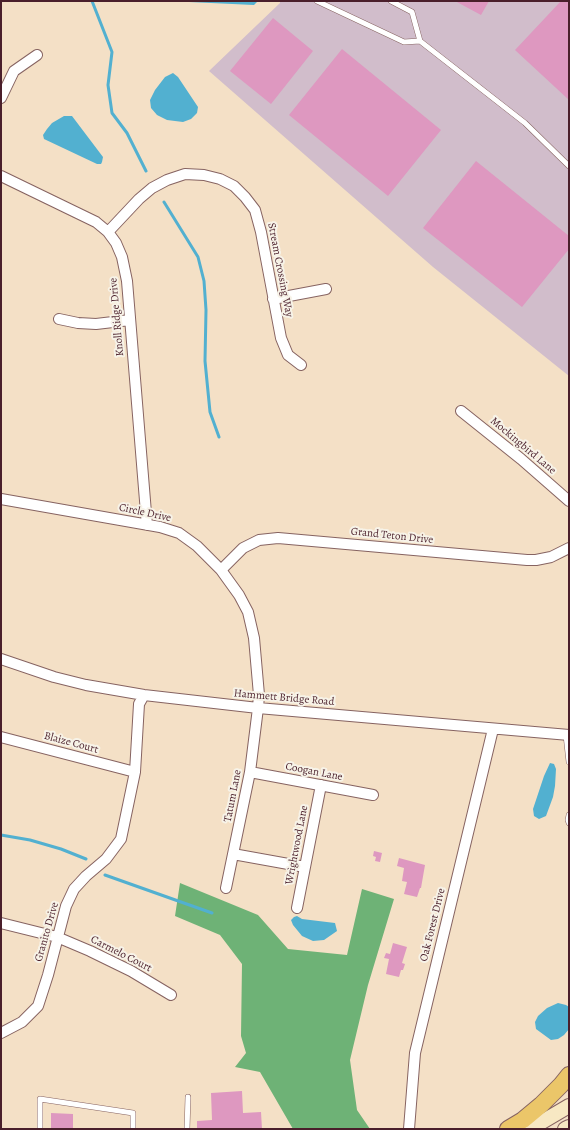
<!DOCTYPE html>
<style>
body{margin:0}
#map{position:relative;width:570px;height:1130px;overflow:hidden;background:#f4e0c6;font-family:Alegreya,serif}
canvas{display:block}
.frame{position:absolute;inset:0;border:2px solid #4a1f2b;pointer-events:none}
</style>
<div id="map">
<canvas width="570" height="1130"></canvas>
<div class="frame"></div>
</div>
<script>
const ctx = document.querySelector('canvas').getContext('2d');
ctx.lineJoin = 'round';
function fill(path, color) { ctx.fillStyle = color; ctx.fill(path, 'evenodd'); }
const poly = rows => new Path2D(rows.map(r => 'M' + r).join(''));
function trace(path, color, width, dash) { ctx.strokeStyle = color; ctx.lineWidth = width; ctx.lineCap = dash ? 'butt' : 'round'; ctx.setLineDash(dash || []); ctx.stroke(path); }
function label(font, color, halo, rows, align = 'center') {
  ctx.font = font + ' Alegreya,serif'; ctx.lineWidth = 4; ctx.setLineDash([]); ctx.textBaseline = 'middle'; ctx.strokeStyle = halo; ctx.fillStyle = color; for (const [text, x, y, turn = 0] of rows) {
    ctx.save(); ctx.translate(x, y); ctx.rotate((+turn || 0) * Math.PI / 180); ctx.textAlign = isNaN(turn) ? turn : align; if (halo) ctx.strokeText(text, 0, 0); ctx.fillText(text, 0, 0); ctx.restore();
  }
}
fill(poly([
 [280,1,569,1,569,376,433,267,209,71,280,3]
]), '#d1bdcb');
fill(poly([
 [180,883,258,915,288,949,347,955,362,889,394,899,368,985,350,1060,357,1110,370,1129,293,1129,260,1072,235,1067,246,1053,241,1036,242,964,220,935,175,916]
]), '#6eb276');
fill(poly([
 [187,1,258,1,254,5,189,2],
 [173,73,178,77,198,107,197,113,191,119,183,122,167,120,157,115,151,108,150,100,155,90,165,77],
 [64,116,72,116,103,157,102,162,101,164,97,164,44,139,43,135,47,129,52,123],
 [550,763,554,764,556,769,555,786,553,797,546,816,539,819,534,816,533,809,544,776],
 [297,916,302,919,335,923,337,931,324,940,313,941,302,936,293,925,291,920,294,917],
 [558,1003,566,1005,569,1007,569,1029,564,1035,558,1039,551,1040,536,1029,535,1022,538,1016,547,1008]
]), '#52b0d0');
trace(poly([
 [92,1,112,52,108,85,112,113,127,133,146,171],
 [164,202,198,257,204,281,206,310,205,361,210,412,219,437],
 [1,835,30,840,61,849,86,859],
 [105,875,212,913]
]), '#52b0d0', 3);
fill(poly([
 [455,1,489,1,481,15],
 [561,1,569,1,569,100,515,50],
 [273,18,313,51,271,104,230,71],
 [342,49,441,130,388,196,289,115],
 [476,161,569,236,569,249,522,307,423,228],
 [374,851,382,853,380,862,375,861,376,857,373,856],
 [399,858,425,865,421,888,420,888,417,897,404,894,407,882,402,881,404,868,397,866],
 [393,943,407,947,402,963,405,964,403,970,401,970,399,977,386,974,389,959,384,958,386,953,390,954],
 [242,1091,243,1113,261,1112,262,1129,197,1129,197,1121,212,1120,211,1093],
 [51,1113,73,1114,73,1129,51,1129]
]), '#de98c0');
const lane = poly([
 [317,1,404,42,420,41],
 [391,1,412,12,420,41,525,123,569,166],
 [566,735,569,762],
 [569,815,568,820,569,823],
 [40,1129,40,1099,133,1113,133,1129],
 [187,1129,188,1097]
]);
const street = poly([
 [1,98,14,71,37,55],
 [1,176,96,222,108,232,116,243,122,257,127,281,147,525],
 [108,232,139,199,152,188,167,180,185,174,204,175,220,179,234,186,245,197,255,210,261,232,281,338,288,355,301,365],
 [273,299,326,289],
 [59,319,78,323,96,324,130,320],
 [461,411,521,459,569,501],
 [1,499,160,527,179,533,197,546,221,570,239,595,248,612,254,638,259,695,258,708,250,772,226,888],
 [221,570,243,548,259,540,278,538,527,560,536,560,551,557,569,548],
 [1,659,54,677,86,685,144,695,258,708,569,735],
 [1,737,135,772],
 [250,772,373,795],
 [233,854,305,867],
 [297,908,321,785],
 [1,923,57,937,90,951,131,971,171,995],
 [1,1033,22,1022,38,1006,48,975,66,906,74,889,86,876,106,859,121,839,135,772,139,704,144,695],
 [409,1129,415,1053,493,729]
]);
const secondary = poly([
 [530,1129,569,1106],
 [565,1129,569,1127]
]);
const primary = poly([
 [508,1129,523,1120,541,1105,561,1085,569,1075]
]);
trace(lane, '#866361', 6);
trace(street, '#866361', 12);
trace(secondary, '#866361', 16);
trace(primary, '#866361', 18);
trace(lane, '#fff', 5);
trace(street, '#fff', 10);
trace(secondary, '#f7e8c3', 14);
trace(primary, '#ebc669', 16);
label('11px', '#4a1f2b', '#f7f3e8', [
 ["Stream Crossing Way",280,270,79],
 ["Knoll Ridge Drive",117,317,-95],
 ["Mockingbird Lane",523,446,40],
 ["Circle Drive",145,513,12],
 ["Grand Teton Drive",392,536,6],
 ["Hammett Bridge Road",284,698,5],
 ["Blaize Court",71,743,15],
 ["Coogan Lane",314,772,11],
 ["Tatum Lane",233,796,-79],
 ["Wrightwood Lane",297,845,-79],
 ["Oak Forest Drive",433,925,-76],
 ["Granito Drive",47,932,-74],
 ["Carmelo Court",121,954,27]
]);
</script>
